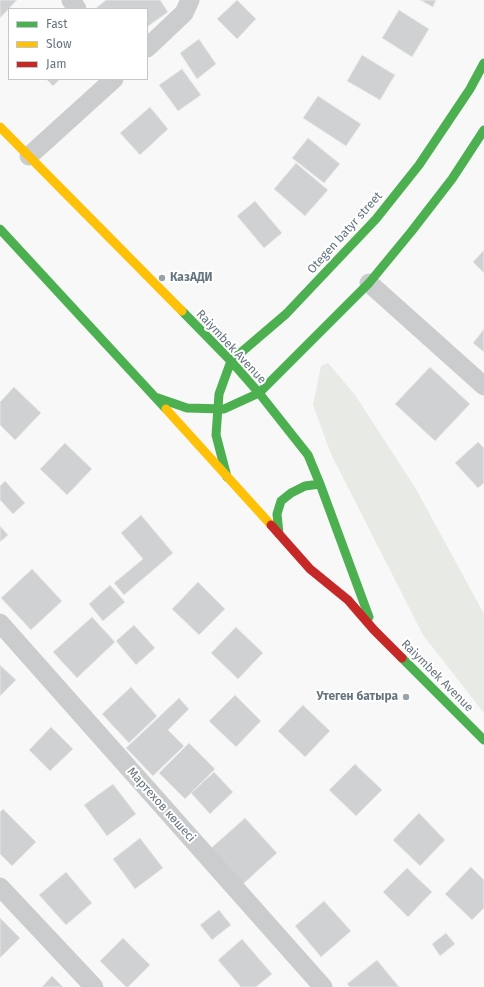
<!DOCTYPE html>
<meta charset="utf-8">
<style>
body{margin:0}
#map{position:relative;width:484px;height:987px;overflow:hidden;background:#f8f8f8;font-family:"Fira Sans",sans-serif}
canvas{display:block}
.legend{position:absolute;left:8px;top:8px;width:140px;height:72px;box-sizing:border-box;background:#fff;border:1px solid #c1c8cc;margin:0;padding:5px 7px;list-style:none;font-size:12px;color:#657580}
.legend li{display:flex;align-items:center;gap:8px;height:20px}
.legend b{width:20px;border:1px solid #c1c8cc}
</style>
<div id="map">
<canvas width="484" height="987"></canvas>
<ul class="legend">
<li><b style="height:5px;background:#4caf50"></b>Fast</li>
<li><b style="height:5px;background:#ffc107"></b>Slow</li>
<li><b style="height:5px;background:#c62828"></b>Jam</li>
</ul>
</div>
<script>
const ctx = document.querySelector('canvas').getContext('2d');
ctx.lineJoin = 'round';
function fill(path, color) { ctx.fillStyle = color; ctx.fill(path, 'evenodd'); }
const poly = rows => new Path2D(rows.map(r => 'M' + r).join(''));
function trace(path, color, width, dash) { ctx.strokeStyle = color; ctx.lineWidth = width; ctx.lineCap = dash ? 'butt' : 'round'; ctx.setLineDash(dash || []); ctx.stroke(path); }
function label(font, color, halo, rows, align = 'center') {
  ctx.font = font + ' "Fira Sans",sans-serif'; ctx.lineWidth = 4; ctx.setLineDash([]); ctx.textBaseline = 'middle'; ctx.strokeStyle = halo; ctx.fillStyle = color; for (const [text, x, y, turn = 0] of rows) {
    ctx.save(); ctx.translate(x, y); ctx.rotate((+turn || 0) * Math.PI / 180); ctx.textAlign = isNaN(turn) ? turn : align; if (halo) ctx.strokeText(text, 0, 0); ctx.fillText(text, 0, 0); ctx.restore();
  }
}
fill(poly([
 [328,363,355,395,416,489,484,614,484,713,423,635,331,454,313,405,321,366]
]), '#e7eae5');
const building = poly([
 [0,0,17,0,0,18,0,0],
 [106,0,160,0,168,12,147,27,147,9,95,9,106,0],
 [237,0,256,19,237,39,217,19,237,0],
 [420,0,436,0,433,7,420,0],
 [399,10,429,29,412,57,382,38,399,10],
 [199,39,216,64,197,79,180,53,199,39],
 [362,55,395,75,380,100,347,81,362,55],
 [182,69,201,95,178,111,159,85,182,69],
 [46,79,60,79,53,86,46,79],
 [318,96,361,124,346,146,303,118,318,96],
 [150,107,168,129,140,155,120,133,150,107],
 [308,138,340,164,324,183,292,158,308,138],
 [296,163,328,190,305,216,274,189,296,163],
 [255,201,282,233,264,248,237,216,255,201],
 [484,250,484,273,473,262,484,250],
 [484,329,484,352,473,343,484,329],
 [430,367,470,404,435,441,395,404,430,367],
 [14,387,41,413,15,440,0,425,0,402,14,387],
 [478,442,484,448,484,483,478,488,455,463,478,442],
 [65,443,92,469,67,495,40,469,65,443],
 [5,481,25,503,13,514,0,500,0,486,5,481],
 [141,515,173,553,124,595,114,583,143,559,121,533,141,515],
 [0,526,8,535,0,542,0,526],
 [32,569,62,601,31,630,1,598,32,569],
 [198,582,225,609,199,635,172,609,198,582],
 [110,585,125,602,103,621,89,604,110,585],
 [92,617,115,642,77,678,53,652,92,617],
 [134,625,155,648,136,665,116,641,134,625],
 [236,627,263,653,238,679,211,653,236,627],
 [0,665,16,680,0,696,0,665],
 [131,687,157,716,129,743,102,714,131,687],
 [235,695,261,721,236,747,209,721,235,695],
 [179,698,189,709,168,730,184,746,153,776,126,748,179,698],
 [303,705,330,731,305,757,278,731,303,705],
 [51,727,73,749,50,771,29,750,51,727],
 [189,743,215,769,185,799,159,773,189,743],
 [355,764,382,790,356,816,329,790,355,764],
 [214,772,233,792,210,814,191,793,214,772],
 [113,784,136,814,107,836,84,805,113,784],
 [3,809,36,842,12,866,0,854,0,812,3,809],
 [419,813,445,840,420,866,393,840,419,813],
 [245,818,277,853,242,885,210,849,245,818],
 [140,838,163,868,135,889,113,859,140,838],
 [471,867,484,880,484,908,472,920,445,894,471,867],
 [407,868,432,892,408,917,383,892,407,868],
 [66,872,92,903,66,925,39,895,66,872],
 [324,901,351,931,321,957,295,926,324,901],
 [219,910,231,925,212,940,200,925,219,910],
 [0,918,20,938,0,958,0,918],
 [446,933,455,944,440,956,432,944,446,933],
 [123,938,150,965,128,987,126,987,100,961,123,938],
 [242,939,272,974,256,987,241,987,218,960,242,939],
 [377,960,399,987,350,987,347,984,377,960],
 [52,976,63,987,42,987,52,976]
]);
fill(building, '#cfd1d2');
trace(building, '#e8e8e8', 1);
trace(poly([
 [71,0,77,9],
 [147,48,184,13,190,0],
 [29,156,114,79],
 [369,283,484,386],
 [0,623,323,987],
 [0,887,94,987]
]), '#cbcccd', 19);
trace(poly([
 [0,229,166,409],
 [182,311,231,361,259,393,308,455,320,484,369,617],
 [155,397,187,408,224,409,259,393,369,283,411,232,452,179,484,130],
 [227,477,216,435,219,394,231,361,286,314,376,219,419,165,470,89,484,63],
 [279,534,277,514,281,501,291,493,305,486,320,484],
 [402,658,484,740]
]), '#4caf50', 9);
trace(poly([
 [0,127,182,311],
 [166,409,271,525]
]), '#ffc107', 9);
trace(poly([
 [271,525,310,569,348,600,374,630,402,658]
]), '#c62828', 9);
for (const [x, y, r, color] of [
 [162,278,4,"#98a3aa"],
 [406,697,4,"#98a3aa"]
]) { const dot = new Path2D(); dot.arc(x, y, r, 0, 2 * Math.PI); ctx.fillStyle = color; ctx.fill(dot); trace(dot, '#fff', 1.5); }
label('12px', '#657580', '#fff', [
 ["Otegen batyr street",345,233,-48],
 ["Raiymbek Avenue",231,347,47],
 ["Raiymbek Avenue",437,676,45],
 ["Мартехов көшесі",161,805,48]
]);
label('bold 12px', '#657580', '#fff', [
 ["КазАДИ",170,278],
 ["Утеген батыра",398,697,"right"]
], 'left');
</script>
